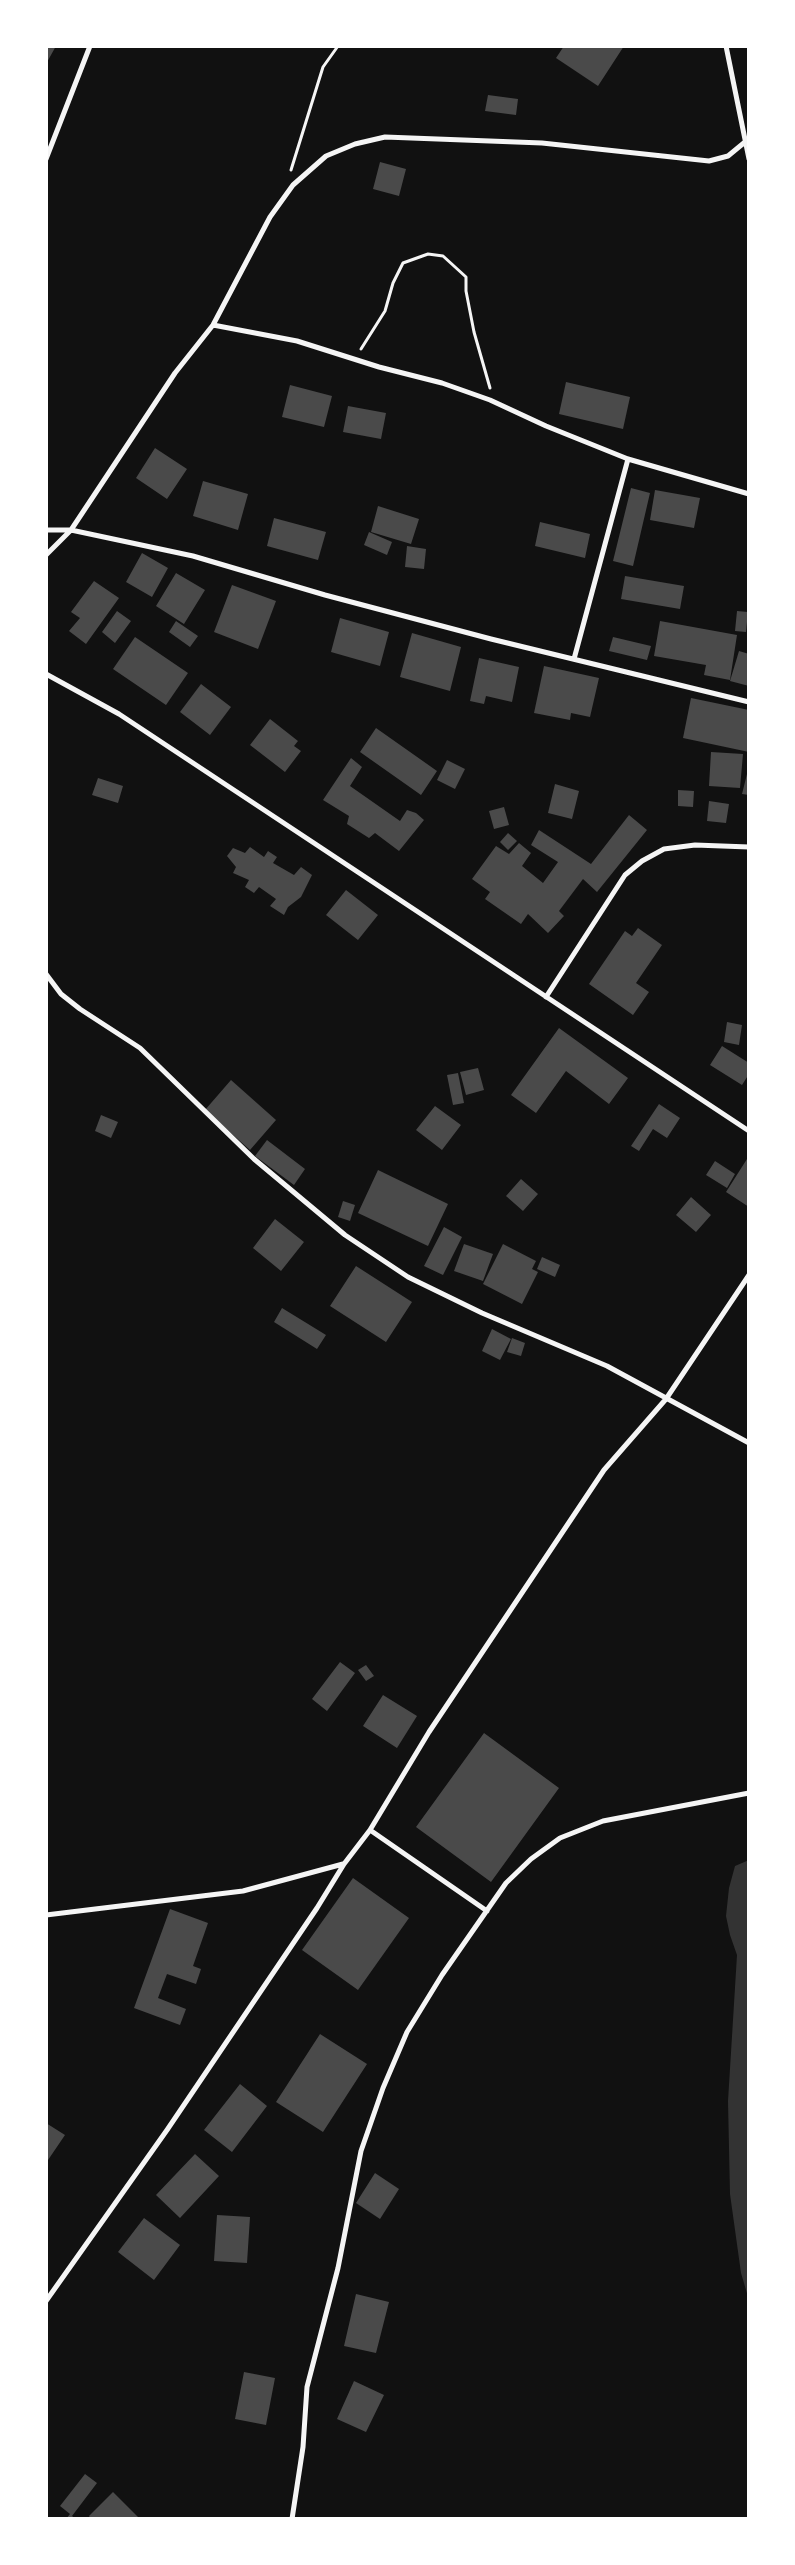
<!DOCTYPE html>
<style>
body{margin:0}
#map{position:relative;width:795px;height:2565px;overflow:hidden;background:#111;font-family:"Times New Roman",serif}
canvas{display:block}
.frame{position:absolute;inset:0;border:48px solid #fff;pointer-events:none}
</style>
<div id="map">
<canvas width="795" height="2565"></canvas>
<div class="frame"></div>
</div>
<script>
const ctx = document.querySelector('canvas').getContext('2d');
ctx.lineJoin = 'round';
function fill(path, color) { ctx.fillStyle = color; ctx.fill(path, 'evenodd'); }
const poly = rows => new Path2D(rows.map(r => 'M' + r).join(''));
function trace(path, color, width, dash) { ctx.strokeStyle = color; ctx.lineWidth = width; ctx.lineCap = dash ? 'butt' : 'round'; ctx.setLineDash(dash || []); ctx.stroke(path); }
fill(poly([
 [749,1860,749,2300,741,2273,730,2194,728,2101,737,1955,730,1935,726,1916,729,1888,735,1866]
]), '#333');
fill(poly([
 [46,46,56,46,46,64],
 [564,46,624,46,598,86,556,58],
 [488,95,518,99,516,115,485,111],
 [380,162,406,169,399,196,373,189],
 [566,382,630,397,623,429,559,414],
 [290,385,332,396,324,427,282,417],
 [348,406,386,413,381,439,343,432],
 [155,448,187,469,167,499,136,478],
 [203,481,248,494,238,530,193,516],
 [631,488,650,493,633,566,613,561],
 [655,490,700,498,694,528,650,520],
 [378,506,419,519,411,544,371,532],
 [274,518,326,532,318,560,267,546],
 [540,522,590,534,585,558,535,546],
 [369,532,392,542,387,555,364,545],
 [407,546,426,549,424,569,405,567],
 [142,553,168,568,152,597,126,582],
 [176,573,205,590,184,624,156,606],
 [625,576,684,586,680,609,621,599],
 [94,581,119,598,86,644,69,631,80,618,71,612],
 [232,585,276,601,258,649,214,632],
 [117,611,131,621,115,643,102,632],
 [737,611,748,612,746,632,735,631],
 [340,618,389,632,380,666,331,652],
 [176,621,198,636,190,647,169,632],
 [660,621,737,635,730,680,704,675,706,665,654,656],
 [412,633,461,647,450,691,400,677],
 [135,637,188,673,166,705,113,669],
 [613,637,651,646,647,660,609,651],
 [739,651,749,654,749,686,730,681],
 [479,658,519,667,512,702,486,696,484,704,470,701],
 [544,666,599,678,590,717,571,713,570,720,534,713],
 [201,684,231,707,210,735,180,712],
 [691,698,749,710,749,752,683,738],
 [270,719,298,741,294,746,301,751,285,772,250,745],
 [376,728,437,771,421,795,360,752],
 [711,752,743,754,740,788,709,786],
 [351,758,362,767,350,786,400,821,407,810,416,813,424,820,399,851,375,833,369,838,347,824,349,816,323,800],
 [447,760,465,769,455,789,437,780],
 [749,766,749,795,742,794],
 [98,778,123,786,118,803,92,795],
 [555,784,579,791,572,819,548,813],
 [678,790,694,791,693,807,678,806],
 [709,801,729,804,726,823,707,821],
 [504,807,509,825,494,829,489,811],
 [629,815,647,830,597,892,583,879,559,911,564,916,548,933,528,914,521,924,485,899,490,892,472,879,496,846,509,854,519,843,531,853,522,866,543,883,558,862,531,845,539,830,591,864],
 [508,833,517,841,508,850,500,842],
 [250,847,264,857,268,851,277,857,273,863,294,875,301,867,312,875,301,897,288,907,284,915,270,906,276,899,259,887,254,893,245,887,249,880,233,873,236,867,227,856,233,848,245,853],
 [346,890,378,915,358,940,326,915],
 [638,928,662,945,636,983,649,992,633,1015,589,984,625,931,632,936],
 [727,1022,742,1025,739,1045,724,1042],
 [559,1028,628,1078,609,1104,566,1071,536,1113,511,1095],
 [722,1046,749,1063,749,1074,742,1085,710,1065],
 [478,1068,484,1090,466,1095,460,1072],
 [458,1073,464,1103,453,1105,447,1075],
 [231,1080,276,1120,250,1150,205,1110],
 [659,1104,680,1118,667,1138,653,1129,639,1151,631,1146],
 [435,1106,461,1125,442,1150,416,1130],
 [101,1115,118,1122,111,1138,95,1131],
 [267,1140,305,1169,294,1185,255,1156],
 [747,1159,749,1160,749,1207,726,1192],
 [715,1161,735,1174,727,1188,706,1175],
 [378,1170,448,1204,428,1246,358,1213],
 [521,1179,538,1194,523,1211,506,1196],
 [691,1197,711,1215,696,1232,676,1215],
 [343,1201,355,1205,350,1221,338,1217],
 [275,1219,304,1242,281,1271,253,1248],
 [444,1227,462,1237,443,1275,424,1266],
 [464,1244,493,1254,483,1281,454,1271],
 [503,1244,536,1261,532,1269,538,1272,522,1304,483,1284],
 [542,1257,560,1265,555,1277,537,1269],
 [356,1266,412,1302,386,1342,330,1306],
 [282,1308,326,1335,317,1349,274,1322],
 [492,1329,511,1339,500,1360,482,1351],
 [512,1338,525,1343,521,1356,507,1352],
 [340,1662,355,1673,327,1711,312,1699],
 [366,1665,374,1676,366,1681,358,1670],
 [383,1695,417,1716,397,1748,363,1726],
 [484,1733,559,1788,491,1882,416,1827],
 [353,1878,409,1918,358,1990,302,1950],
 [170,1909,208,1923,193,1966,201,1969,196,1984,167,1974,158,1998,186,2009,180,2025,134,2008],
 [320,2034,367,2064,323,2132,276,2102],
 [240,2084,267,2106,232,2152,204,2130],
 [46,2123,65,2135,46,2163],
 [195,2154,219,2176,180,2218,156,2195],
 [375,2173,399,2189,380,2219,356,2203],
 [217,2215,250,2217,247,2263,214,2261],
 [144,2218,180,2245,154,2280,118,2252],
 [356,2294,389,2302,376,2353,344,2346],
 [244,2372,275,2378,266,2425,235,2419],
 [354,2381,384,2395,366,2432,337,2419],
 [85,2474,97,2483,72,2516,76,2519,66,2519,70,2514,60,2506],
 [113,2492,140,2519,91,2519,89,2516]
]), '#4a4a4a');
trace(poly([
 [291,170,323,67,338,46],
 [361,349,385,311,393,283,403,263,428,254,443,256,466,277,466,291,474,332,490,388]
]), '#f5f5f5', 3);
trace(poly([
 [726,46,749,159],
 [46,159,90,46],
 [213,325,297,341,379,367,442,383,490,400,546,426,628,459,749,494],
 [46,530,71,530,193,556,325,595,491,639,749,702],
 [46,555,71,530,175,373,213,325,270,217,293,185,326,156,355,144,385,137,542,143,709,161,728,156,745,142],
 [574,659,628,459],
 [46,674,119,714,749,1131],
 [46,974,61,994,80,1009,140,1048,254,1159,345,1235,408,1277,482,1313,607,1366,749,1443],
 [546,997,625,875,642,861,664,849,695,845,749,847],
 [370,1830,487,1911],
 [46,1915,243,1891,343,1864],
 [46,2301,167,2130,317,1908,344,1864,370,1830,429,1732,604,1470,666,1399,749,1275],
 [292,2519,303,2447,307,2387,338,2268,361,2151,383,2088,407,2032,442,1975,506,1883,531,1859,560,1838,603,1821,749,1793]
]), '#f5f5f5', 5);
</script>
